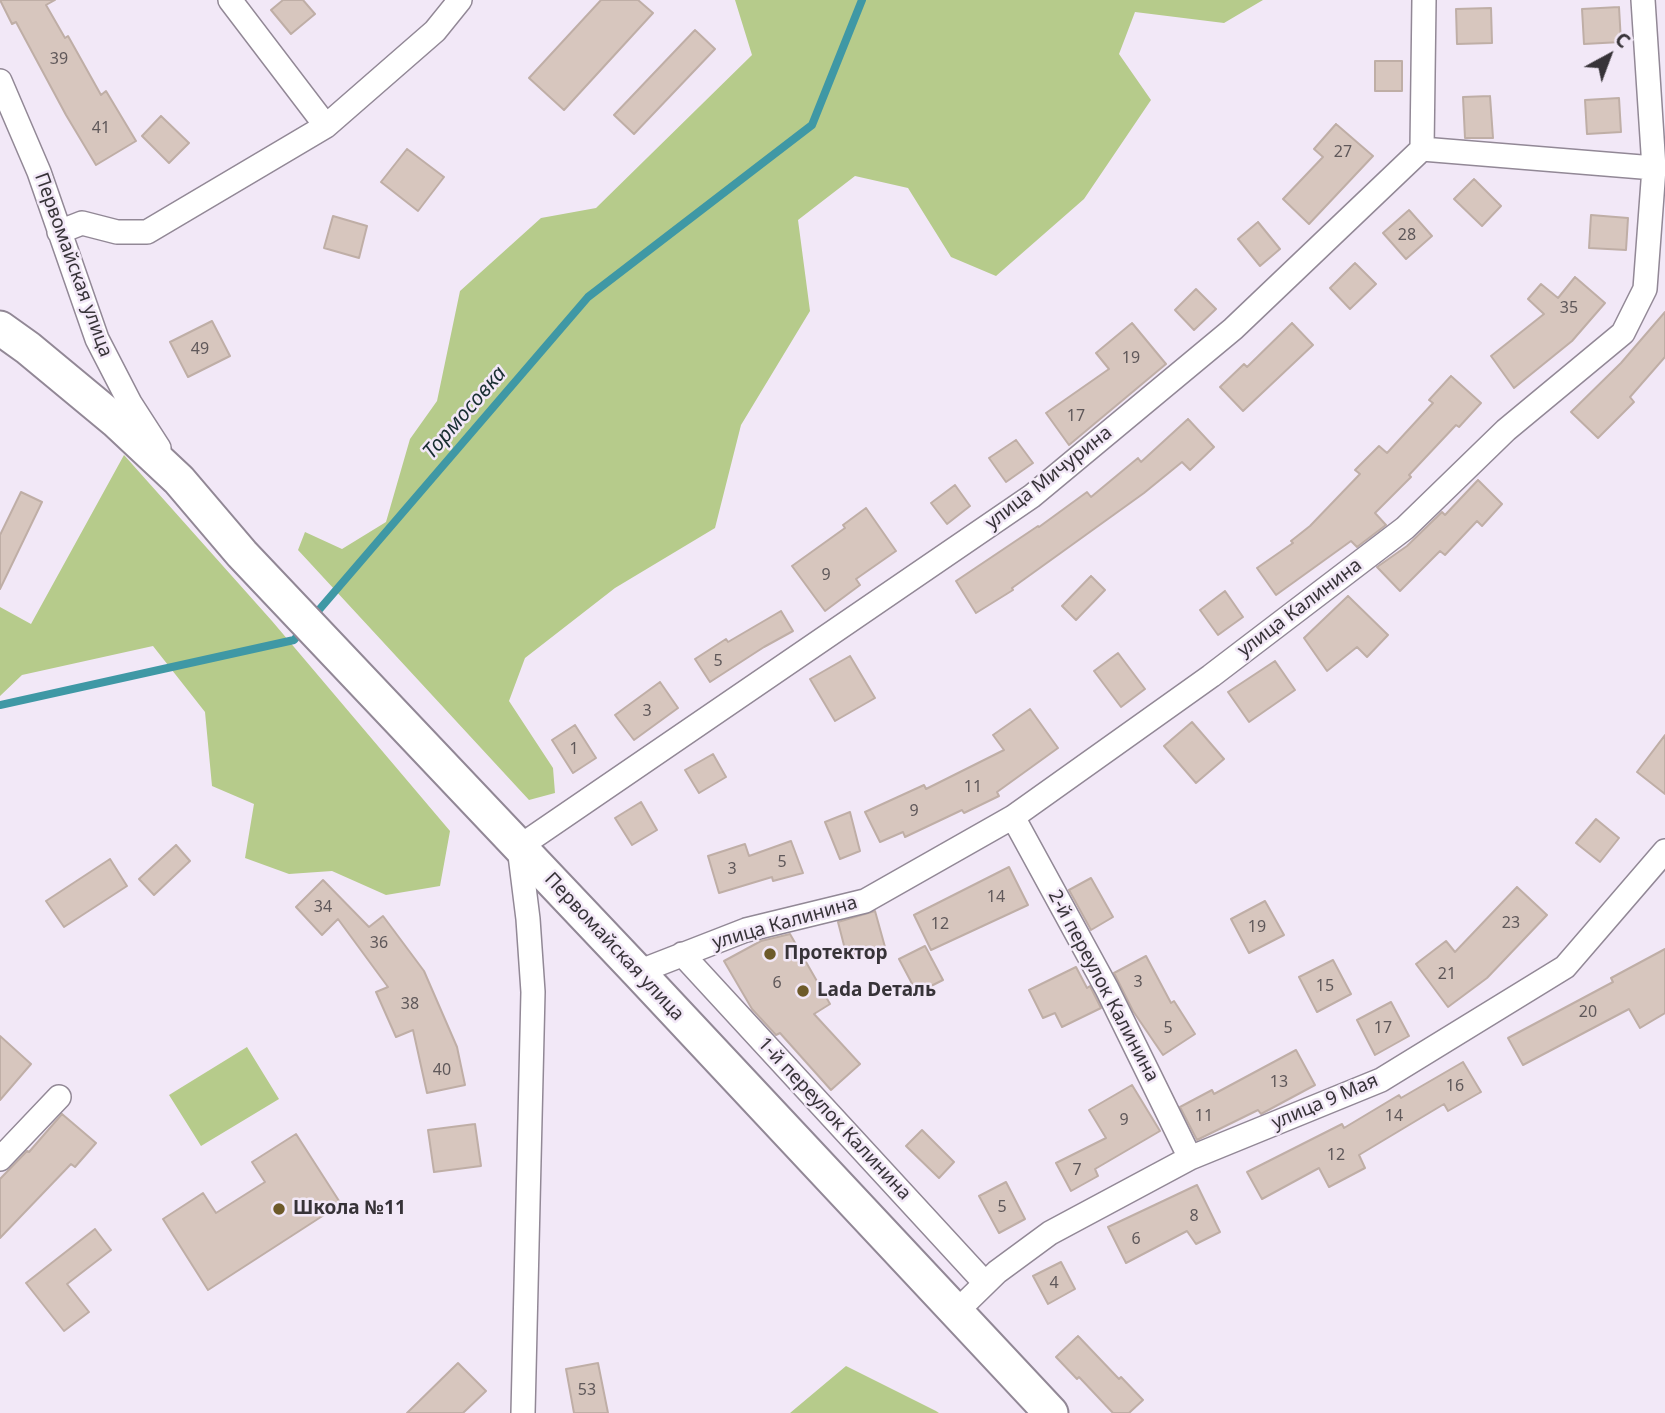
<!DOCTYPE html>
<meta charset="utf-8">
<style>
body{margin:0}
#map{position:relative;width:1665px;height:1413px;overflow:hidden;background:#f2e8f7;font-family:"Noto Sans",sans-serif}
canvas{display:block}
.north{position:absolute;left:1574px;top:21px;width:70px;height:70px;-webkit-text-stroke:5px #f2e8f7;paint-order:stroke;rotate:41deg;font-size:19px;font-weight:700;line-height:28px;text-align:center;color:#373338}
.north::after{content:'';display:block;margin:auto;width:24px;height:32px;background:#373338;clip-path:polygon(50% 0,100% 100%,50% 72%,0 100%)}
</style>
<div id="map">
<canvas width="1665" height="1413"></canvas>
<div class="north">С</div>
</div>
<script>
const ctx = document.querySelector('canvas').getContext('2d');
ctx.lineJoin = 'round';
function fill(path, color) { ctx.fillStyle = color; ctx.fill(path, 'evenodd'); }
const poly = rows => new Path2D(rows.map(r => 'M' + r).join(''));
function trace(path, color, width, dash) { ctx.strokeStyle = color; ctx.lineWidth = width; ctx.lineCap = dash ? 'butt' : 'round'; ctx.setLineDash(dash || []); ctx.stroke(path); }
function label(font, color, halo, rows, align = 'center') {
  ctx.font = font + ' "Noto Sans",sans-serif'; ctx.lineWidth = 5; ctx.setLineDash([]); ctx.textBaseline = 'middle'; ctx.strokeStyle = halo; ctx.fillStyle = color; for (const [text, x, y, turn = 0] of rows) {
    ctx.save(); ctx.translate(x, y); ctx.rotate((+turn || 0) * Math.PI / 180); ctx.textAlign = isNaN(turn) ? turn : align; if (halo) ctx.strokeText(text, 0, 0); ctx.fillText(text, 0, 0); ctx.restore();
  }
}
fill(poly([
 [735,0,1263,0,1224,23,1135,12,1119,54,1151,100,1084,199,996,276,951,257,908,188,855,176,798,220,810,311,741,425,715,528,615,588,525,658,509,701,553,768,555,793,529,800,298,550,305,532,342,549,386,522,410,439,437,401,460,291,541,218,596,208,752,55],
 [124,455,272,621,450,831,440,886,386,895,332,871,289,874,245,858,254,804,212,786,205,712,153,646,22,675,0,696,0,607,31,624],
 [247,1047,279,1099,201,1146,169,1095],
 [846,1366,936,1411,939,1413,790,1413]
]), '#b6cb8b');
trace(poly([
 [312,618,588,297,812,125,862,0],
 [0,705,294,640,304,628]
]), '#3f98a5', 8);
const building = poly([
 [0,0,55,0,46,5,65,38,68,36,101,95,106,91,136,141,96,165,66,115,16,22,12,24,0,0],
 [283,0,303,0,315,14,291,34,271,10,283,0],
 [601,0,638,0,653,13,564,110,529,78,601,0],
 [1619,7,1621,42,1584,44,1582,9,1619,7],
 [1491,8,1492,43,1457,44,1456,9,1491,8],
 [695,30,715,49,634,134,614,115,695,30],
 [1375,61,1402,61,1402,91,1375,91,1375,61],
 [1490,96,1493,138,1465,138,1463,97,1490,96],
 [1619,98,1621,132,1587,134,1585,100,1619,98],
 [161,116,189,143,169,163,142,136,161,116],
 [1336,124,1373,156,1309,224,1283,199,1323,157,1314,149,1336,124],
 [407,149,444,177,418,211,381,182,407,149],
 [1474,179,1501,206,1482,226,1454,199,1474,179],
 [1409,210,1432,236,1406,259,1383,233,1409,210],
 [1591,215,1628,218,1626,250,1589,248,1591,215],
 [333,216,367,226,359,258,324,248,333,216],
 [1258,222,1280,249,1260,266,1238,239,1258,222],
 [1355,263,1376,284,1350,309,1330,288,1355,263],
 [1575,277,1605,303,1572,341,1514,388,1491,356,1544,314,1528,299,1541,284,1558,298,1575,277],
 [1196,289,1216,309,1194,330,1175,310,1196,289],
 [1665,312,1665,357,1630,397,1634,402,1598,438,1571,412,1621,363,1665,312],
 [212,321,230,356,188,377,170,342,212,321],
 [1132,323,1166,364,1069,445,1046,413,1109,369,1096,353,1132,323],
 [1292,323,1313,345,1243,411,1220,387,1244,364,1247,367,1292,323],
 [1451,376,1481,403,1459,427,1456,425,1409,475,1411,477,1375,513,1386,525,1357,547,1351,541,1276,595,1257,568,1293,543,1291,541,1310,526,1360,474,1355,470,1379,446,1387,453,1433,403,1429,400,1451,376],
 [1188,419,1214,447,1190,470,1182,462,1144,493,1012,588,1013,590,976,613,956,581,1038,526,1039,527,1087,492,1091,497,1138,458,1141,462,1188,419],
 [1016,440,1033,463,1006,482,989,458,1016,440],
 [1478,480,1502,504,1482,526,1477,521,1445,555,1440,551,1400,591,1377,567,1407,546,1442,512,1445,515,1478,480],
 [955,485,970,506,947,524,931,503,955,485],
 [21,492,42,502,0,589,0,535,21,492],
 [866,508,896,551,856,579,860,585,825,611,792,566,845,528,843,525,866,508],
 [1091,576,1105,590,1076,620,1062,606,1091,576],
 [1225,591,1243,617,1218,635,1200,610,1225,591],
 [1348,596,1388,635,1367,657,1357,647,1327,671,1304,638,1348,596],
 [781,611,793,631,764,647,710,682,695,659,726,639,728,642,781,611],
 [1118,653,1145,689,1121,707,1094,671,1118,653],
 [850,656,875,698,835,721,810,679,850,656],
 [1275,661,1295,690,1249,722,1228,692,1275,661],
 [660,682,678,708,634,740,615,715,660,682],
 [1030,709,1058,748,997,792,999,796,964,813,962,810,905,837,903,832,880,842,865,812,924,785,926,789,1004,750,993,735,1030,709],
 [1192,722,1224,759,1196,783,1164,746,1192,722],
 [575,725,596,758,573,773,552,740,575,725],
 [1665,735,1665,794,1637,772,1665,735],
 [713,754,726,777,699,793,685,770,713,754],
 [641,802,657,830,632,845,615,818,641,802],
 [850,812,860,851,840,859,825,822,850,812],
 [1596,819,1619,838,1600,862,1576,843,1596,819],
 [791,841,803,873,773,881,772,877,719,893,708,856,745,844,749,856,791,841],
 [176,845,190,861,154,895,139,879,176,845],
 [110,859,127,886,64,927,46,901,110,859],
 [1009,867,1028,905,931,950,914,915,1009,867],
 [1091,878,1113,917,1091,930,1069,890,1091,878],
 [323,880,369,927,383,916,424,971,457,1047,465,1085,427,1093,413,1030,396,1037,376,992,388,987,338,919,322,935,296,907,323,880],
 [1517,887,1547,915,1487,978,1448,1007,1416,964,1446,941,1455,952,1517,887],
 [1265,901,1284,935,1249,953,1231,919,1265,901],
 [875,911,885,947,847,957,838,922,875,911],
 [790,934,830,1004,814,1014,860,1064,831,1090,780,1033,776,1035,752,1009,724,961,761,941,790,934],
 [925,946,943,980,917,993,899,959,925,946],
 [1665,949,1665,1013,1640,1028,1629,1009,1523,1065,1508,1038,1613,982,1611,978,1665,949],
 [1146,956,1171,1003,1174,1001,1195,1034,1163,1055,1133,1011,1114,973,1146,956],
 [1333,960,1351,994,1317,1012,1299,977,1333,960],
 [1076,967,1087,988,1090,986,1101,1008,1062,1027,1055,1013,1043,1018,1029,990,1076,967],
 [1391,1002,1409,1036,1375,1055,1357,1020,1391,1002],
 [0,1036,31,1064,0,1100,0,1036],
 [1296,1050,1315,1085,1261,1114,1258,1110,1197,1140,1180,1107,1212,1090,1214,1094,1296,1050],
 [1463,1062,1481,1092,1448,1111,1444,1104,1359,1155,1365,1168,1329,1187,1319,1168,1262,1199,1247,1172,1342,1124,1344,1128,1399,1095,1401,1098,1463,1062],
 [1132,1085,1160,1131,1095,1169,1098,1176,1071,1191,1056,1163,1106,1138,1089,1110,1132,1085],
 [62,1114,96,1143,75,1167,71,1164,0,1238,0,1179,27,1151,29,1152,62,1114],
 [475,1124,481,1166,434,1172,428,1130,475,1124],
 [922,1130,954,1162,939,1178,906,1146,922,1130],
 [296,1134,341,1204,208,1290,163,1219,203,1193,216,1213,265,1182,252,1162,296,1134],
 [1006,1182,1025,1219,999,1233,979,1196,1006,1182],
 [1197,1185,1220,1232,1196,1244,1187,1231,1126,1263,1108,1227,1197,1185],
 [95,1229,111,1250,67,1284,89,1312,64,1331,26,1283,95,1229],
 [1061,1262,1075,1289,1048,1304,1033,1276,1061,1262],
 [1078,1336,1119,1379,1121,1377,1143,1400,1129,1413,1113,1413,1079,1377,1077,1379,1056,1357,1078,1336],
 [458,1363,486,1391,463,1413,407,1413,458,1363],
 [598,1363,608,1413,574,1413,566,1369,598,1363]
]);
fill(building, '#d7c6be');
trace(building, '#bfaea6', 2);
const minor = poly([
 [230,0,326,126],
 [0,81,39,172,97,339,130,403,159,448],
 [1422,149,1654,168],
 [59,232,82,223,117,232,147,232,326,126,435,31,460,0],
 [1013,817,1107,989,1190,1158],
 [682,954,985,1283],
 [638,972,746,930,865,901,1013,817,1211,676,1405,528,1506,430,1623,333,1645,289,1654,168,1643,0],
 [0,1159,59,1097],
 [955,1313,997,1272,1050,1233,1190,1158,1381,1080,1565,967,1665,851],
 [523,1413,533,992,528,919,519,847,1032,496,1233,329,1422,149,1424,0]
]);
const secondary = poly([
 [0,328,28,348,116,421,179,480,242,554,638,972,1051,1413]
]);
trace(minor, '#928896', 26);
trace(secondary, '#928896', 37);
trace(minor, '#fff', 23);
trace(secondary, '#fff', 33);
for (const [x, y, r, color] of [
 [770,954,7,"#6d5a29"],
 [803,991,7,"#6d5a29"],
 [279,1209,7,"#6d5a29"]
]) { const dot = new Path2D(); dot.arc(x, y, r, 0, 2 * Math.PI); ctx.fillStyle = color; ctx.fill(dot); trace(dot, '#f2e8f7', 2.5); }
label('16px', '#5f585a', null, [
 ["39",59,59],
 ["41",101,128],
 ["27",1343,152],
 ["28",1407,235],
 ["35",1569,308],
 ["49",200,349],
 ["19",1131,358],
 ["17",1076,416],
 ["9",826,575],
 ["5",718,661],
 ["3",647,711],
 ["1",574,749],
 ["11",973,787],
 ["9",914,811],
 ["5",782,862],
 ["3",732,869],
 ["14",996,897],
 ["34",323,907],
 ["23",1511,923],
 ["12",940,924],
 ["19",1257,927],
 ["36",379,943],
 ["21",1447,974],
 ["3",1138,982],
 ["6",777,983],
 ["15",1325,986],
 ["38",410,1004],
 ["20",1588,1012],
 ["5",1168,1028],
 ["17",1383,1028],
 ["40",442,1070],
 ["13",1279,1082],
 ["16",1455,1086],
 ["11",1204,1116],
 ["14",1394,1116],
 ["9",1124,1120],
 ["12",1336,1155],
 ["7",1077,1170],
 ["5",1002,1207],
 ["8",1194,1216],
 ["6",1136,1239],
 ["4",1054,1283],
 ["53",587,1390]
]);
label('19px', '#373338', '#f2e8f7', [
 ["Первомайская улица",73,265,70],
 ["улица Мичурина",1049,478,-38],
 ["улица Калинина",1300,608,-37],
 ["улица Калинина",785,923,-16],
 ["Первомайская улица",614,947,47],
 ["2-й переулок Калинина",1103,986,62],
 ["улица 9 Мая",1325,1102,-23],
 ["1-й переулок Калинина",834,1119,47]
]);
label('bold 19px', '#373338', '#f2e8f7', [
 ["Протектор",784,954],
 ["Lada Dеталь",817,991],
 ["Школа №11",293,1209]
], 'left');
label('italic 21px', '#182e31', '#f2e8f7', [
 ["Тормосовка",465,413,-49]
]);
</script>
